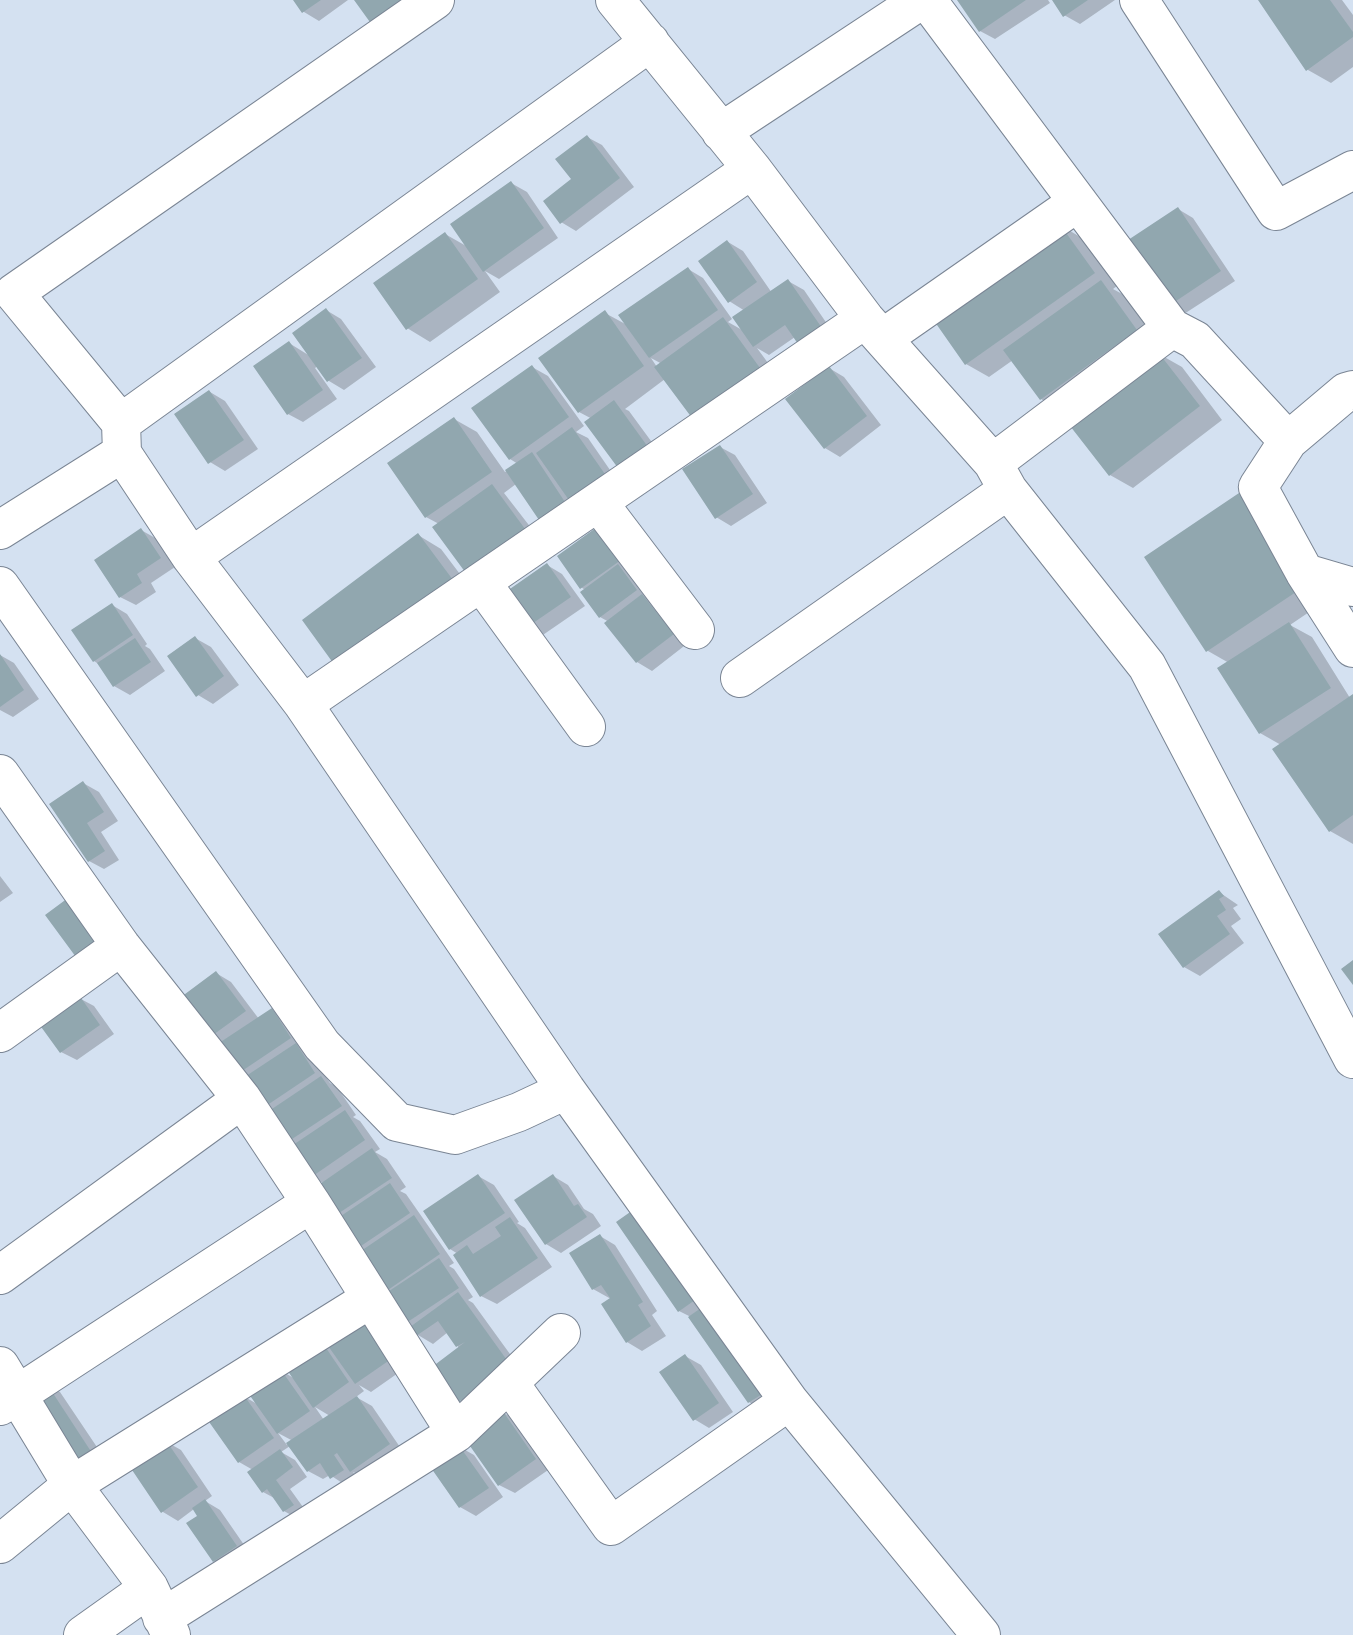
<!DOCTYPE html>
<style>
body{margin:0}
canvas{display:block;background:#d4e1f1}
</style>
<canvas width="1353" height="1635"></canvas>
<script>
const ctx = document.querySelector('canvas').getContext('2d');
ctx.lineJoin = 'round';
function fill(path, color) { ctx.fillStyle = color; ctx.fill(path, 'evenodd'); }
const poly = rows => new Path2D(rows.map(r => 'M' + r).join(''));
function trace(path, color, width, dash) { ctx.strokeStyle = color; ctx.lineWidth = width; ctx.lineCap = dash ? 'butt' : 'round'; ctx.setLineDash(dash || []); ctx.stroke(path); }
fill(poly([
 [295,0,348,0,319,21,304,12],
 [959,0,1048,0,1050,3,995,39,980,31],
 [1054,0,1115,0,1080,24,1064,15],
 [1260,0,1342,0,1353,15,1353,67,1331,83,1308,70],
 [587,137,602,145,634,187,576,231,561,222],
 [511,183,527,192,558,238,499,279,485,271,500,292,430,342,407,328,445,234,468,247],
 [1178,209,1193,218,1235,281,1184,314,1169,305],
 [1060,225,1082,238,1117,286,1113,289,1124,295,1159,344,1064,412,1041,399,1013,360,989,377,966,364],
 [728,242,743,251,772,293,788,281,804,290,836,337,795,337,769,355,757,348,782,382,665,379,625,409,629,411,662,456,579,412,605,313,629,326,688,269,703,278,732,319,728,322,744,331,745,311,729,301],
 [651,358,662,364,657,367],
 [326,310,341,319,376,367,344,390,329,381,318,366,315,368,337,399,303,422,288,414,289,343,310,356],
 [1159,354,1182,367,1222,420,1133,488,1110,475],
 [532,367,548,376,584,426,576,432,588,438,621,486,556,528,516,484,504,493,542,542,439,524,426,517,454,419,477,432,505,472,518,464,510,459],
 [829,368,844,377,881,425,840,457,825,448],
 [210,392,225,401,258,449,225,471,210,462],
 [720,447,735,455,767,503,731,526,716,517],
 [1239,495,1324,602,1290,625,1312,637,1350,698,1353,696,1353,844,1330,831,1281,745,1260,733,1229,663,1208,651],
 [597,529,688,643,652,671,637,662,609,622,600,617,585,590,581,587],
 [141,530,157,539,175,567,151,583,156,592,136,605,120,597],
 [418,535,441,549,475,594,360,679],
 [547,565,562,574,585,606,537,639,522,631],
 [112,605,127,614,147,644,145,646,150,649,165,671,130,695,114,686,100,665,94,661],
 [195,638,211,647,239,685,213,704,198,695],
 [0,655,14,663,39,699,13,717,0,710],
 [83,783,99,792,118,821,101,832,119,860,104,869,89,861],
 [0,876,13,893,0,902],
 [1219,892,1238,905,1233,908,1241,919,1231,926,1244,943,1200,976,1184,967],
 [216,973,231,982,259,1019,272,1010,287,1019,330,1083,337,1087,356,1115,353,1117,360,1121,380,1149,375,1152,387,1159,406,1187,400,1191,406,1194,454,1263,449,1266,454,1269,473,1297,468,1300,473,1303,523,1372,476,1409,461,1401,459,1348,448,1332,433,1344,418,1335,337,1214,323,1183,311,1176,208,1039],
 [79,998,94,1006,114,1034,77,1060,61,1052],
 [478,1176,494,1185,519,1222,517,1223,525,1228,552,1267,497,1304,481,1296,458,1254,450,1249],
 [553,1176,568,1185,584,1209,593,1214,601,1226,561,1253,546,1244],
 [618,1223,789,1395,765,1411,749,1402,691,1317,679,1311],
 [600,1236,615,1245,657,1311,652,1315,666,1336,642,1351,627,1342,611,1299,593,1289],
 [320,1341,411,1364,371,1392,359,1385,364,1391,356,1397,372,1406,404,1453,366,1479,353,1472,358,1479,347,1486,330,1475,323,1479,308,1471,290,1446,281,1452,295,1460,307,1477,290,1489,308,1514,300,1520,284,1511,276,1499,263,1492,253,1470,239,1462,243,1396,259,1405,279,1369,295,1379],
 [315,1407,330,1416,324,1420],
 [278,1433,293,1441,287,1445],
 [685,1356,701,1365,733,1412,709,1428,694,1419],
 [45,1383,60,1392,107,1462,93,1471],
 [502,1412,517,1420,551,1468,515,1493,499,1485],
 [165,1441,181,1450,212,1496,205,1501,220,1510,251,1555,230,1570,214,1561,199,1516,194,1509,178,1521,163,1512,131,1464],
 [458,1446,474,1455,503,1497,476,1516,460,1507]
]), '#0003');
fill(poly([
 [293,0,321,0,302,13],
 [354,0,404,0,380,36],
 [957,0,1026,0,979,32],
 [1052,0,1088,0,1063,17],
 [1258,0,1330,0,1353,32,1353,37,1306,71],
 [587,135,620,178,560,224,543,201,571,179,555,159],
 [511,181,544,228,483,272,450,224],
 [1178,207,1221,271,1167,307,1125,242],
 [1059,223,1095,273,965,365,930,315],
 [445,232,478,279,406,330,373,283],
 [727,240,757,282,728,303,698,261],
 [688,267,718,310,649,358,618,315],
 [788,279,822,328,798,344,785,325,753,347,732,317],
 [1101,280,1137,330,1040,400,1003,350],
 [326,308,362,358,327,382,292,333],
 [605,310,644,366,578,413,538,358],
 [723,317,760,368,692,418,654,367],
 [289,341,323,390,287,415,253,366],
 [1158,352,1200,406,1109,476,1067,422],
 [532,365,569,417,509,460,471,408],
 [829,366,867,416,824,449,785,399],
 [209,390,244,440,208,464,174,414],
 [614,400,648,447,618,468,584,422],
 [454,417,492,472,425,518,387,463],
 [572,427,607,477,571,503,536,453],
 [720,445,753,494,715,519,682,469],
 [532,452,565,502,539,520,505,470],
 [492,484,528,533,468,576,432,527],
 [1239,493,1302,588,1206,652,1144,557],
 [597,527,621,560,580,589,557,556],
 [141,528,161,558,137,574,142,583,119,598,94,560],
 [418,533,453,580,336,667,302,620],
 [547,563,571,597,520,632,497,598],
 [618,564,637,590,599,618,580,592],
 [642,594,674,634,636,663,604,623],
 [112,603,133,635,93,662,71,630],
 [1289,622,1331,688,1259,734,1217,668],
 [195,636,224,676,196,697,167,656],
 [135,638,151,662,113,687,97,663],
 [0,654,24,690,0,707],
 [1353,694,1353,815,1329,832,1272,749],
 [83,781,104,812,87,823,105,851,88,862,49,804],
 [1219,890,1224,896,1219,899,1226,910,1217,916,1230,934,1183,968,1158,934],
 [72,895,111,948,84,968,45,915],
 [1353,960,1353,985,1341,969],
 [216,971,246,1011,206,1040,177,1000],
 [79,995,100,1025,60,1053,39,1024],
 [272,1008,291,1038,236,1075,216,1045],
 [296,1043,315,1073,260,1110,240,1080],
 [321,1076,342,1106,286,1143,266,1113],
 [345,1110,365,1140,310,1178,290,1147],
 [372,1148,392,1178,336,1215,317,1186],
 [478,1174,505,1213,449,1250,423,1211],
 [553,1174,574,1206,578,1204,587,1217,545,1245,514,1200],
 [390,1183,410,1213,355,1250,335,1220],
 [643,1203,705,1293,678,1312,616,1222],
 [414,1215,440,1254,385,1292,358,1253],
 [510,1217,538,1258,480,1297,453,1255,467,1245,473,1254,501,1236,495,1227],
 [600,1234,643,1302,638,1305,651,1326,626,1343,601,1304,610,1298,601,1285,592,1290,569,1253],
 [439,1258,459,1288,403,1325,383,1295],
 [458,1292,509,1363,459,1402,432,1367,465,1342,456,1347,438,1321,416,1336,410,1327],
 [714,1299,775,1386,748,1403,688,1317],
 [360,1309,397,1355,355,1384,321,1336],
 [320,1339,349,1382,313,1408,283,1364],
 [685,1354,719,1403,693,1421,659,1372],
 [279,1367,310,1411,277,1434,246,1390],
 [45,1381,92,1453,76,1464,33,1389],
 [243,1394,274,1438,238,1463,207,1419],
 [357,1396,390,1444,350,1472,337,1453,334,1455,344,1470,330,1479,320,1463,307,1472,286,1443],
 [502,1410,536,1459,498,1486,463,1436],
 [165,1439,198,1487,161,1513,128,1464],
 [458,1444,489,1488,459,1508,429,1465],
 [280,1449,293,1467,276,1480,294,1505,283,1512,267,1489,262,1493,247,1472],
 [205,1499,237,1546,213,1562,186,1523,197,1516,192,1508]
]), '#91a7af');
const minor = poly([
 [435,0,14,293,121,423,122,453,191,557,303,704,566,1090,789,1401,981,1635],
 [615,0,752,169,865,319,993,463,1008,490,1147,666,1353,1059],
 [927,0,1172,328,993,463],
 [1139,0,1276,211,1353,170],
 [721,132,921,0],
 [1172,328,1195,340,1288,441],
 [883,338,1078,202],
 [1353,390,1346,392,1288,441,1258,487,1305,573,1353,648],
 [121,423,650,42],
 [598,502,695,630],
 [0,530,122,453],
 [191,557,752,169],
 [1305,573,1353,587],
 [481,582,586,727],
 [0,586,322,1045,397,1122,455,1135,519,1112,566,1090],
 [740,678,1008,490],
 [303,704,865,319],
 [0,774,121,946,242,1099,311,1203,456,1433],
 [0,1033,121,946],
 [0,1275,242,1099],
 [0,1366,72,1485,149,1588,171,1635],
 [510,1384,611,1526,789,1401],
 [0,1406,311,1203],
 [0,1544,72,1485,370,1299],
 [162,1618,456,1433,561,1333],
 [83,1635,149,1588]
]);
trace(minor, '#7a8594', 40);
trace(minor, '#fff', 38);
</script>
